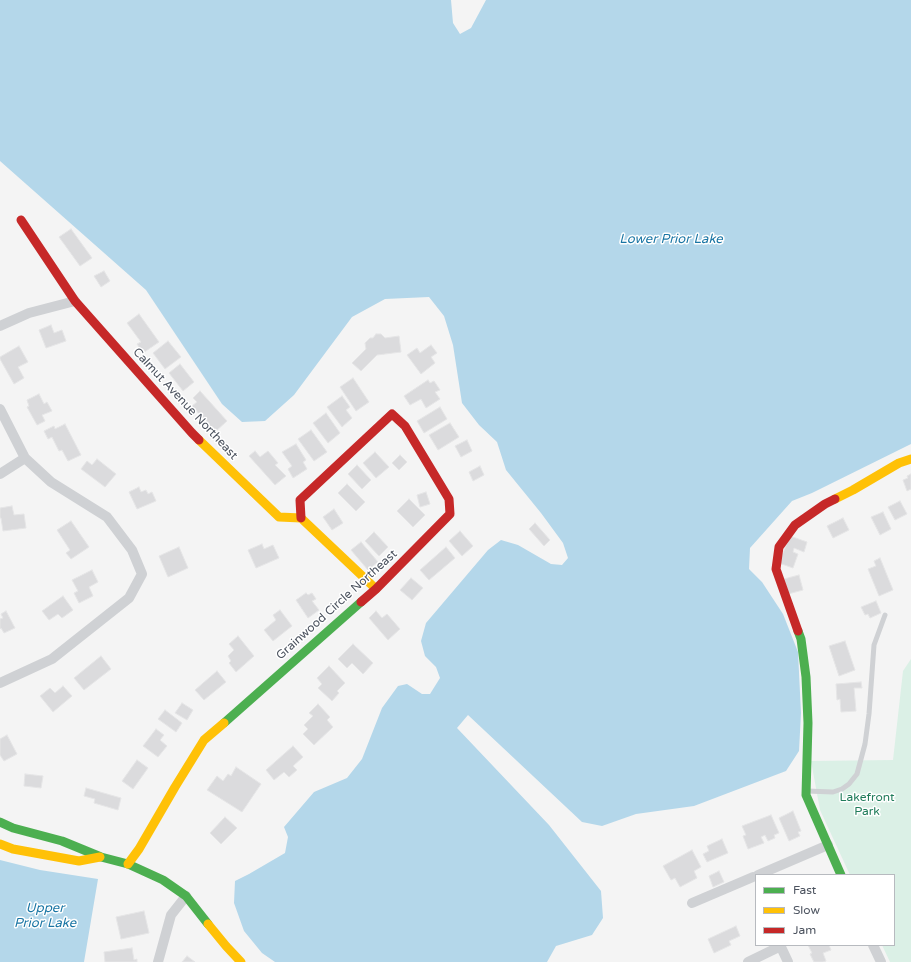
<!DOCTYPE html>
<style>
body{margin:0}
#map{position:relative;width:911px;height:962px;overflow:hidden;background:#f4f4f4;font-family:"Varela Round",sans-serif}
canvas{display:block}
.legend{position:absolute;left:755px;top:874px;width:140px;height:72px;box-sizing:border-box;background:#fff;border:1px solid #b7babf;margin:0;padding:5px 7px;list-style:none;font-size:12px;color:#4c535f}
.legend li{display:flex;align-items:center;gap:8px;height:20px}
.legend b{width:20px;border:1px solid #b7babf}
</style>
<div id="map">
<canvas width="911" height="962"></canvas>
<ul class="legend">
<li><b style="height:5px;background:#4caf50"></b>Fast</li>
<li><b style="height:5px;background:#ffc107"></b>Slow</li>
<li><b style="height:5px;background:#c62828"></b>Jam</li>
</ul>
</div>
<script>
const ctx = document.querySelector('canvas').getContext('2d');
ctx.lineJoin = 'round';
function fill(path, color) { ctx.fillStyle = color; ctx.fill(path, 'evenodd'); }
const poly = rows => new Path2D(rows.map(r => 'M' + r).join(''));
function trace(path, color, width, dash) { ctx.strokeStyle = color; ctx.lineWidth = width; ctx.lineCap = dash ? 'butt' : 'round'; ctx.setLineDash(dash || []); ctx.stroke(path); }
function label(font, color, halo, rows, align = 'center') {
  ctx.font = font + ' "Varela Round",sans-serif'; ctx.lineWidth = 3; ctx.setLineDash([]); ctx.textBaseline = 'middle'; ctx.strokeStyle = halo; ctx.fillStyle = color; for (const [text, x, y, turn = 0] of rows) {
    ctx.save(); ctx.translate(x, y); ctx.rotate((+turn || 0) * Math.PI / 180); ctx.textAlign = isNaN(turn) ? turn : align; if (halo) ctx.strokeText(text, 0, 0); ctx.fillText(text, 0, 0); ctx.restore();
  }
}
fill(poly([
 [911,659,911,962,890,962,882,945,894,945,894,875,850,875,820,810,811,761,893,760,903,671]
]), '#dbf0e6');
fill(poly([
 [0,0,451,0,453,23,460,34,471,28,486,0,911,0,911,444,812,493,792,501,750,548,749,569,762,582,783,614,798,652,801,713,799,751,786,771,694,806,636,814,602,826,582,822,468,715,457,728,549,825,601,891,603,918,592,935,556,946,547,962,275,962,262,953,244,931,234,903,235,881,249,874,285,853,288,837,284,827,314,792,347,778,362,759,382,708,398,686,407,684,422,694,430,694,440,678,436,667,425,656,421,641,426,623,488,550,501,540,518,545,551,564,562,565,568,558,563,543,541,513,506,470,497,442,479,425,462,403,453,345,444,316,429,297,385,299,352,317,294,395,265,421,242,422,222,404,146,290,0,161],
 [0,860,40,870,98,879,84,962,0,962]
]), '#b4d7ea');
const building = poly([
 [71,229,92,258,80,266,59,237,71,229],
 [104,271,110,281,101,287,94,276,104,271],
 [139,314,159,342,143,353,137,344,141,342,127,323,139,314],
 [51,325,54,333,62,330,66,341,46,348,39,330,51,325],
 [376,334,381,334,385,338,399,336,401,352,377,355,361,371,352,363,366,349,365,343,370,338,373,338,376,334],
 [168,341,181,357,165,369,153,353,168,341],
 [431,345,437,353,431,357,435,363,421,374,407,355,417,348,420,353,431,345],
 [19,346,28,362,18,367,24,378,14,384,0,359,0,357,19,346],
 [180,364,194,382,183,391,169,373,180,364],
 [353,378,369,402,356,411,340,387,353,378],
 [428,380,430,383,434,381,440,390,435,392,440,399,426,408,421,399,410,405,404,396,428,380],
 [200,391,227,421,215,432,192,406,197,402,193,398,200,391],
 [39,394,44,404,47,402,52,411,42,415,45,421,37,425,27,407,29,406,27,400,39,394],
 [342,396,350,407,346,410,352,418,342,427,327,407,342,396],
 [440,407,447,419,424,433,417,421,440,407],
 [326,413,340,433,328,443,313,423,326,413],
 [450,423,459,437,438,450,429,435,450,423],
 [65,424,81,455,68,461,62,450,59,451,52,437,48,439,44,431,54,426,55,429,65,424],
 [311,430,327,452,314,461,298,439,311,430],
 [467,440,472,451,461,457,455,446,467,440],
 [296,444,306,460,303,462,307,469,293,478,288,469,292,466,282,452,296,444],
 [255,451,260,457,268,451,278,463,275,465,286,476,275,485,249,456,255,451],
 [375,452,389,467,376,478,363,463,375,452],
 [400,455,407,462,399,470,392,463,400,455],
 [97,459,116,474,105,487,81,469,87,461,92,465,97,459],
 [357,465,371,480,362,489,348,474,357,465],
 [480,466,484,475,473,481,469,472,480,466],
 [911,474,911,489,907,491,903,480,908,478,907,476,911,474],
 [347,484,365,502,356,511,338,493,347,484],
 [139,487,141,492,146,490,148,494,152,492,156,501,137,509,129,492,139,487],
 [426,492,430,504,420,507,417,495,426,492],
 [409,499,425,515,413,527,397,511,409,499],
 [900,501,907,514,895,520,888,507,900,501],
 [12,506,14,515,24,514,26,528,3,531,1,518,0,518,0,508,12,506],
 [334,509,343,523,332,530,323,517,334,509],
 [883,512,891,529,880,535,871,517,883,512],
 [843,518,849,530,833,538,827,526,843,518],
 [71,521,89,547,71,559,66,553,70,550,57,530,71,521],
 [535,523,550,540,544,546,529,529,535,523],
 [460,531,473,546,462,556,449,541,460,531],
 [374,532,388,547,379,556,365,541,374,532],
 [790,536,807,542,804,552,794,548,793,552,798,554,793,568,779,563,790,536],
 [361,542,378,562,368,570,351,550,361,542],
 [262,544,264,549,273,545,279,558,256,568,248,550,262,544],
 [179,547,188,568,168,577,159,556,179,547],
 [446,547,455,558,429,580,420,570,446,547],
 [880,558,893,590,879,596,868,569,876,566,874,561,880,558],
 [92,570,98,582,89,587,93,596,79,603,74,593,78,591,72,580,92,570],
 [799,575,803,590,788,594,784,579,799,575],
 [411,578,423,588,412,600,400,590,411,578],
 [306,593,308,595,312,593,316,599,312,601,319,610,308,618,296,600,306,593],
 [63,596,73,610,62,618,58,614,49,620,42,611,63,596],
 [876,601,881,613,870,618,868,614,865,615,861,607,876,601],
 [280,610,292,626,273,641,264,630,276,620,273,615,280,610],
 [6,611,15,628,4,633,1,628,0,629,0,619,3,618,1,614,6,611],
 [376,611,382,618,387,614,400,629,388,640,369,618,376,611],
 [238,636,254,656,236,672,229,663,231,661,228,656,234,650,229,644,238,636],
 [845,641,855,670,839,676,829,646,845,641],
 [353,644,373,663,363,674,352,663,347,668,338,659,353,644],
 [101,656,111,669,84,690,74,678,101,656],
 [329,666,345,683,337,691,339,693,332,701,318,688,322,684,317,678,329,666],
 [217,671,226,682,204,700,195,690,217,671],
 [861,682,862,688,854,688,856,711,841,712,840,699,837,700,836,684,861,682],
 [63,686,72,696,53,712,40,696,50,688,55,693,63,686],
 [182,703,193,710,187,720,175,713,182,703],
 [318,704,330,717,327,720,333,727,314,745,303,734,308,729,304,725,313,716,309,713,318,704],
 [165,710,182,723,176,732,158,719,165,710],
 [156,729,164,735,160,740,167,746,158,757,143,746,156,729],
 [7,735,17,754,4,761,0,755,0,739,7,735],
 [293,746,303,757,293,766,297,770,289,777,284,772,274,780,266,770,293,746],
 [137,760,148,768,133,789,122,781,137,760],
 [236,767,261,784,242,812,207,790,217,776,223,781,228,774,231,776,236,767],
 [25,774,43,776,41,788,24,786,25,774],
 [86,788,121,798,118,810,94,803,95,799,84,796,86,788],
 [793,811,801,831,798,832,800,836,789,841,779,818,793,811],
 [771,815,779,833,774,835,775,838,768,841,765,835,761,837,764,843,748,849,743,836,746,835,742,826,771,815],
 [225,817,237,828,221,844,210,833,225,817],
 [722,839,728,853,707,862,703,854,709,851,707,846,722,839],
 [692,850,701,867,694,871,697,878,680,887,675,878,671,880,663,866,692,850],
 [719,871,724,882,713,887,709,876,719,871],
 [144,911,149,933,121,939,116,917,144,911],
 [736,926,740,936,729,941,731,945,714,953,708,939,736,926],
 [808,945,829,945,831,950,823,953,826,961,823,962,814,962,810,954,812,953,808,945],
 [132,948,134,960,137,959,137,962,105,962,104,952,132,948],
 [187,956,195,962,182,962,187,956]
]);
fill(building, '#dbdbdd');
trace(building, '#e5e5e6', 1);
trace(poly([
 [807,791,833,792,842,789,849,784,857,774,865,744,869,714,874,645,885,615]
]), '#cfd1d4', 5);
trace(poly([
 [0,326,29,313,75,301],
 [0,409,25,458,51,482,107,517,132,550,142,574,129,598,52,659,0,683],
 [0,474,25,458],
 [758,875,828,845],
 [692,903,753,877],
 [780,945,788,962],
 [873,945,881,962],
 [158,962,171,915,186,896],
 [748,962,781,946]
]), '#cfd1d4', 10);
trace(poly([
 [798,631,801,639,806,677,808,723,806,795,841,875],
 [224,723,361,602],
 [0,822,13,828,62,841,101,857,128,864,163,880,186,896,208,924]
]), '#4caf50', 9);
trace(poly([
 [199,440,279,517,301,518,376,589],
 [835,499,853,490,899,463,911,459],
 [0,844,13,849,79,861,100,857],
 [128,864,139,849,175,787,204,740,224,723],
 [208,924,226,946,241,962]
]), '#ffc107', 9);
trace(poly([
 [21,220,75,301,192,433,199,440],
 [301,518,300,500,392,414,405,426,449,499,450,514,376,589,361,602],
 [798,631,776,569,779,547,795,525,825,504,835,499]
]), '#c62828', 9);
label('12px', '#4c535f', '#fff', [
 ["Calmut Avenue Northeast",185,404,47],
 ["Grainwood Circle Northeast",337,605,-42]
]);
label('12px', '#207c5a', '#fff', [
 ["Lakefront",867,798],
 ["Park",867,812]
]);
label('italic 13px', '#1975a4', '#fff', [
 ["Lower Prior Lake",671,240],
 ["Upper",45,909],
 ["Prior Lake",45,924]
]);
</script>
